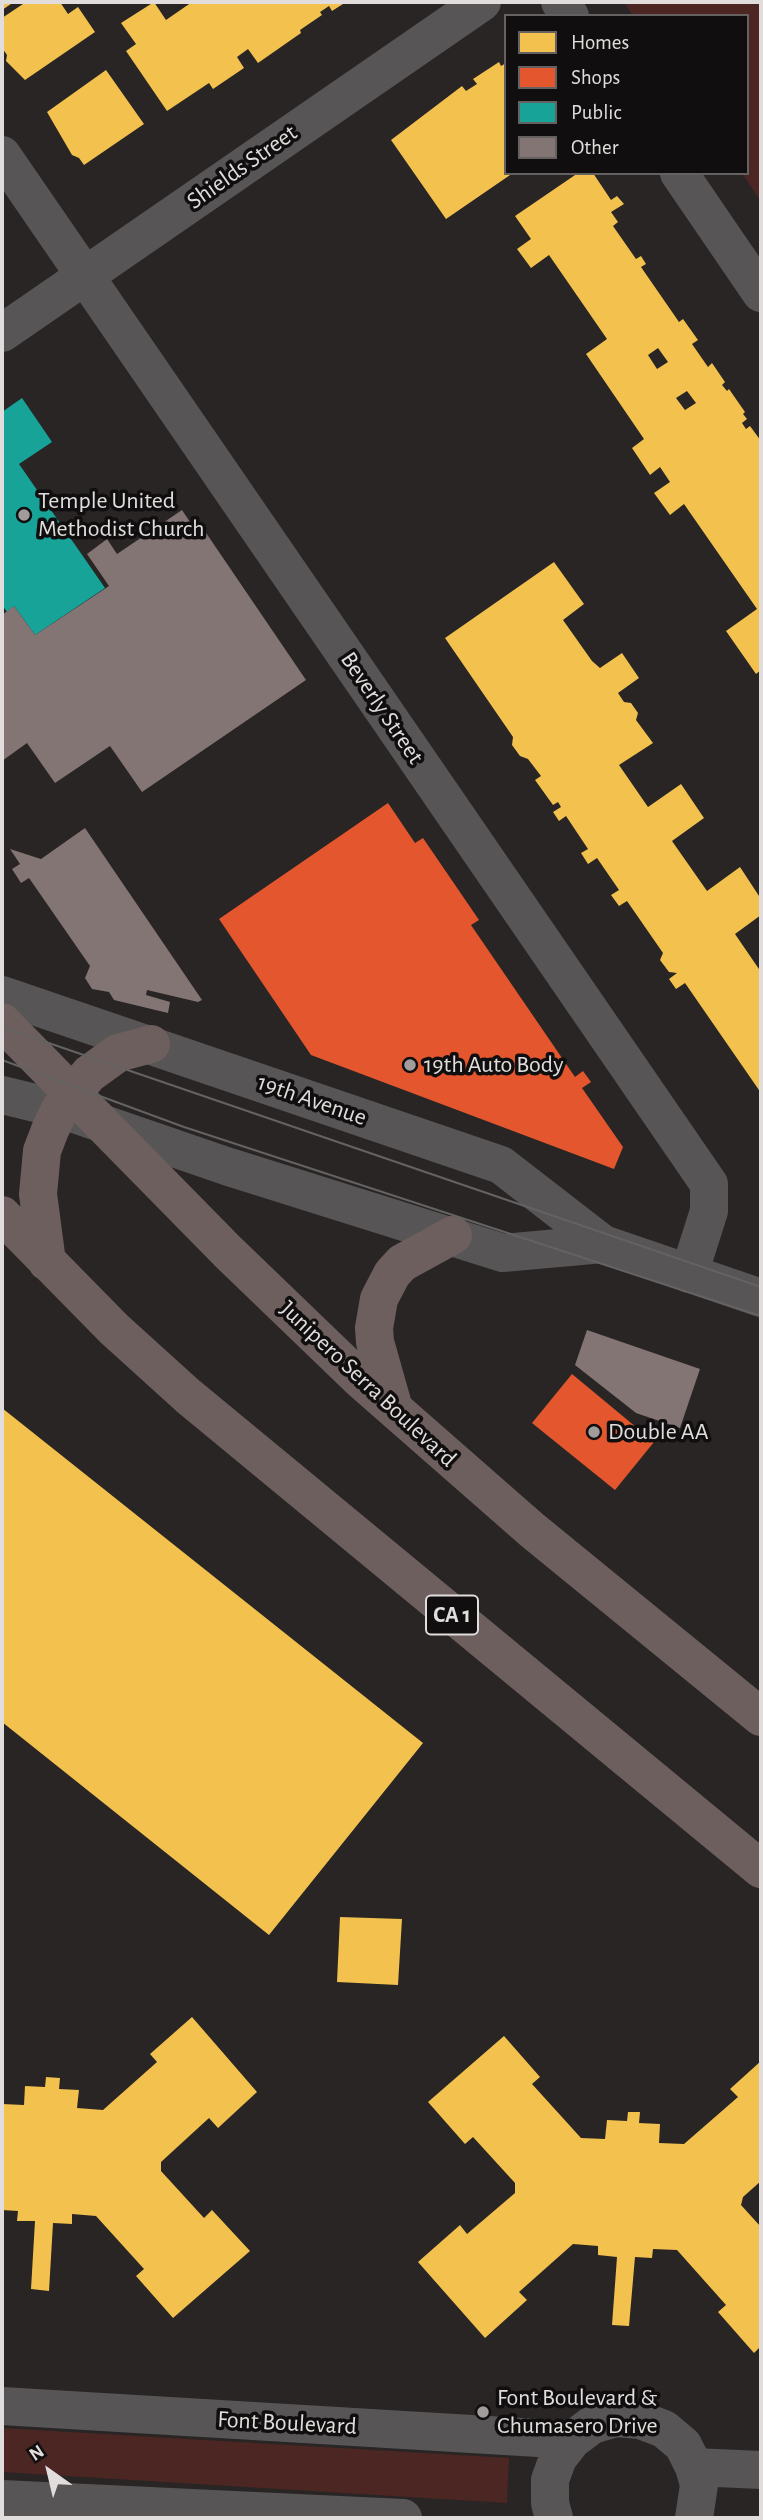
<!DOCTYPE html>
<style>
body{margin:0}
#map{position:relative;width:763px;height:2520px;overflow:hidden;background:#292524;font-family:"Alegreya Sans",sans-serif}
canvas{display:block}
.frame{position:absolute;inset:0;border:4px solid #e1dddc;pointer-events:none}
.legend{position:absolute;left:504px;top:14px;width:245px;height:161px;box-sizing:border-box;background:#100e0e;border:2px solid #646160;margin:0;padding:9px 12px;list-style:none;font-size:21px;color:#e1dddc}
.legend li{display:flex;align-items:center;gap:14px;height:35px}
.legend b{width:35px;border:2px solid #646160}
.north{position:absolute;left:14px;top:2436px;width:70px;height:70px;-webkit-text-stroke:5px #100e0e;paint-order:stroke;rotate:326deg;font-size:19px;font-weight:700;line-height:28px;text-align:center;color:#e1dddc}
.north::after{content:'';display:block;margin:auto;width:24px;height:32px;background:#e1dddc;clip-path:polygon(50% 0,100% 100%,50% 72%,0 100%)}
</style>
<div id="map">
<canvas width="763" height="2520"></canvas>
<div class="frame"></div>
<ul class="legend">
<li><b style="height:19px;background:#f2c14e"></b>Homes</li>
<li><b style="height:19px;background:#e4572e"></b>Shops</li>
<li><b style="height:19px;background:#17a398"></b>Public</li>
<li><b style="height:19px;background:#837573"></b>Other</li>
</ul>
<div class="north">N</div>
</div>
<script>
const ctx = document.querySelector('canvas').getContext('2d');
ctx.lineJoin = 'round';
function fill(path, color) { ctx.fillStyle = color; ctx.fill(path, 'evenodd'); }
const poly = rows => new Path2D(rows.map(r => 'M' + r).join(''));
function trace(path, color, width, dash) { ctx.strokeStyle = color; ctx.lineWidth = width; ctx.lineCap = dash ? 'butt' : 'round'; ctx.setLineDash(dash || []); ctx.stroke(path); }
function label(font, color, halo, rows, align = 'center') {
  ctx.font = font + ' "Alegreya Sans",sans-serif'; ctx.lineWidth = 7; ctx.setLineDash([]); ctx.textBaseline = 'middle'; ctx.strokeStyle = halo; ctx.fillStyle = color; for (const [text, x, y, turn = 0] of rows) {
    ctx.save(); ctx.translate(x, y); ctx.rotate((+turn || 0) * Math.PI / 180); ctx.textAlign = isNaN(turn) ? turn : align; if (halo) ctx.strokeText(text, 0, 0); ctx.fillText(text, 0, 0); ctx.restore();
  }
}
fill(poly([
 [624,2,761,2,761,202,742,173,747,173,747,16,633,16],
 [2,2428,509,2458,507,2503,2,2472]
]), '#4b2622');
fill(poly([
 [2,2,14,2,2,10],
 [26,2,60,2,68,14,78,7,95,32,25,80,6,61,7,55,2,48,2,18],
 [154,2,166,20,192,2,343,4,332,11,329,6,320,12,322,15,300,30,301,33,258,63,248,49,237,57,244,68,213,89,209,83,167,111,126,51,136,44,121,23],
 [499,62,501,66,506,63,506,173,513,173,446,219,391,140,462,86,466,91,477,84,473,79],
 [106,70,144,124,84,165,79,158,72,155,47,112],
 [578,173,593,173,611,200,617,196,624,204,611,212,618,222,613,226,636,259,641,256,646,264,641,267,679,322,683,319,698,340,692,344,708,367,712,363,725,382,722,385,727,391,729,389,745,412,743,414,747,419,742,423,746,429,750,426,761,441,761,670,756,674,726,631,757,609,684,504,670,515,654,493,670,482,660,467,650,475,632,448,644,439,586,354,607,339,549,255,531,268,517,249,531,239,515,216],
 [658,348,668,362,657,369,648,355],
 [687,391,696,403,685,410,676,398],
 [554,562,584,604,563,620,592,661,600,668,622,653,639,678,618,693,624,702,631,703,638,713,636,720,653,743,619,765,648,807,681,784,704,818,672,841,707,891,740,867,761,899,761,915,735,934,761,972,761,1093,685,983,676,989,669,979,677,973,669,972,660,960,663,953,627,901,619,906,611,895,619,890,597,858,588,864,581,853,588,849,566,816,559,821,553,812,561,807,558,802,553,805,535,780,541,776,528,759,520,756,512,745,513,737,445,638],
 [2,1408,423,1743,269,1935,2,1722],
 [340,1917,402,1919,398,1985,337,1982],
 [192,2017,257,2092,218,2128,209,2118,161,2162,161,2171,204,2218,212,2210,250,2251,173,2318,136,2276,144,2269,96,2216,72,2214,72,2224,53,2223,49,2291,31,2289,35,2221,17,2221,18,2211,2,2210,2,2104,24,2105,25,2086,45,2087,46,2077,60,2078,59,2089,79,2090,77,2108,103,2110,157,2062,150,2054],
 [504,2036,540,2077,532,2084,581,2138,605,2139,607,2120,627,2121,628,2112,640,2112,639,2123,660,2124,659,2143,684,2144,738,2097,730,2089,761,2061,761,2181,743,2197,741,2205,761,2227,761,2346,754,2353,718,2312,726,2305,677,2250,653,2249,652,2258,635,2257,629,2326,612,2325,617,2257,598,2255,598,2246,573,2244,519,2292,527,2300,485,2338,418,2262,460,2225,467,2234,515,2193,515,2183,473,2137,465,2144,428,2102]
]), '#f2c14e');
fill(poly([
 [388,803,415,843,423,838,479,920,471,925,575,1077,583,1071,591,1082,582,1088,623,1147,614,1169,311,1055,219,919],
 [572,1374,654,1442,615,1490,532,1423]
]), '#e4572e');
fill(poly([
 [22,398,52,442,19,464,105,588,35,635,14,606,7,612,2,605,2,412]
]), '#17a398');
fill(poly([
 [182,510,194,528,200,524,306,680,142,792,110,746,55,783,27,743,2,761,2,615,14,606,35,635,109,586,87,554,107,539,117,554],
 [85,828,202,1000,198,1002,147,990,146,995,170,1002,168,1013,114,1000,109,992,92,989,85,978,90,966,29,878,21,883,12,869,20,864,10,849,41,859],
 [587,1330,700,1369,680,1428,636,1413,575,1365]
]), '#837573');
trace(poly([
 [560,2,570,16],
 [2,155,709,1184,709,1211,689,1274],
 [679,173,761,293],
 [2,333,482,2]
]), '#575555', 38);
trace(poly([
 [2,995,501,1165,603,1244,761,1298],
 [2,1095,60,1109,226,1166,503,1253,603,1244],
 [2,2406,572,2440],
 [694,2467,761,2470],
 [2,2499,403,2518],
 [554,2518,550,2503,550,2480,558,2458,572,2440,592,2425,616,2418,640,2420,664,2429,683,2445,694,2467,699,2485,694,2518]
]), '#575555', 38);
trace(poly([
 [2,1022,228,1252,362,1381,532,1530,761,1717],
 [2,1215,114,1329,188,1396,761,1869],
 [47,1262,38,1194,42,1151,50,1130,60,1109,89,1074,118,1053,151,1044],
 [394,1409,375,1342,374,1328,379,1299,392,1274,402,1263,453,1235]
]), '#6d5f5e', 38);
trace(poly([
 [2,1027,761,1287],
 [2,1060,184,1127,761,1316]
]), '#646262', 2);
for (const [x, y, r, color] of [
 [24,515,7,"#a19d9c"],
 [410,1065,7,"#a19d9c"],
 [594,1432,7,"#a19d9c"],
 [483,2412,7,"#a19d9c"]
]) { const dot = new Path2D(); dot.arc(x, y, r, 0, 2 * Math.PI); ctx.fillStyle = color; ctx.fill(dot); trace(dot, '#100e0e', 2.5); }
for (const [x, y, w] of [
 [452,1615,52]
]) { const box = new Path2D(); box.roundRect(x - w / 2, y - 19.5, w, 39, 5); ctx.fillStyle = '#100e0e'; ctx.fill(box); trace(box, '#e1dddc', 2); }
label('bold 23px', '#e1dddc', null, [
 ["CA 1",452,1615]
]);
label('24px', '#e1dddc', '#100e0e', [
 ["Shields Street",242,167,-35],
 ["Beverly Street",382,708,56],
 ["19th Avenue",312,1100,19],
 ["Junipero Serra Boulevard",368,1384,43],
 ["Font Boulevard",287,2423,3]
]);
label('24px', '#e1dddc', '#100e0e', [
 ["Temple United",38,501],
 ["Methodist Church",38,529],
 ["19th Auto Body",424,1065],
 ["Double AA",608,1432],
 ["Font Boulevard &",497,2398],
 ["Chumasero Drive",497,2426]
], 'left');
</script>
